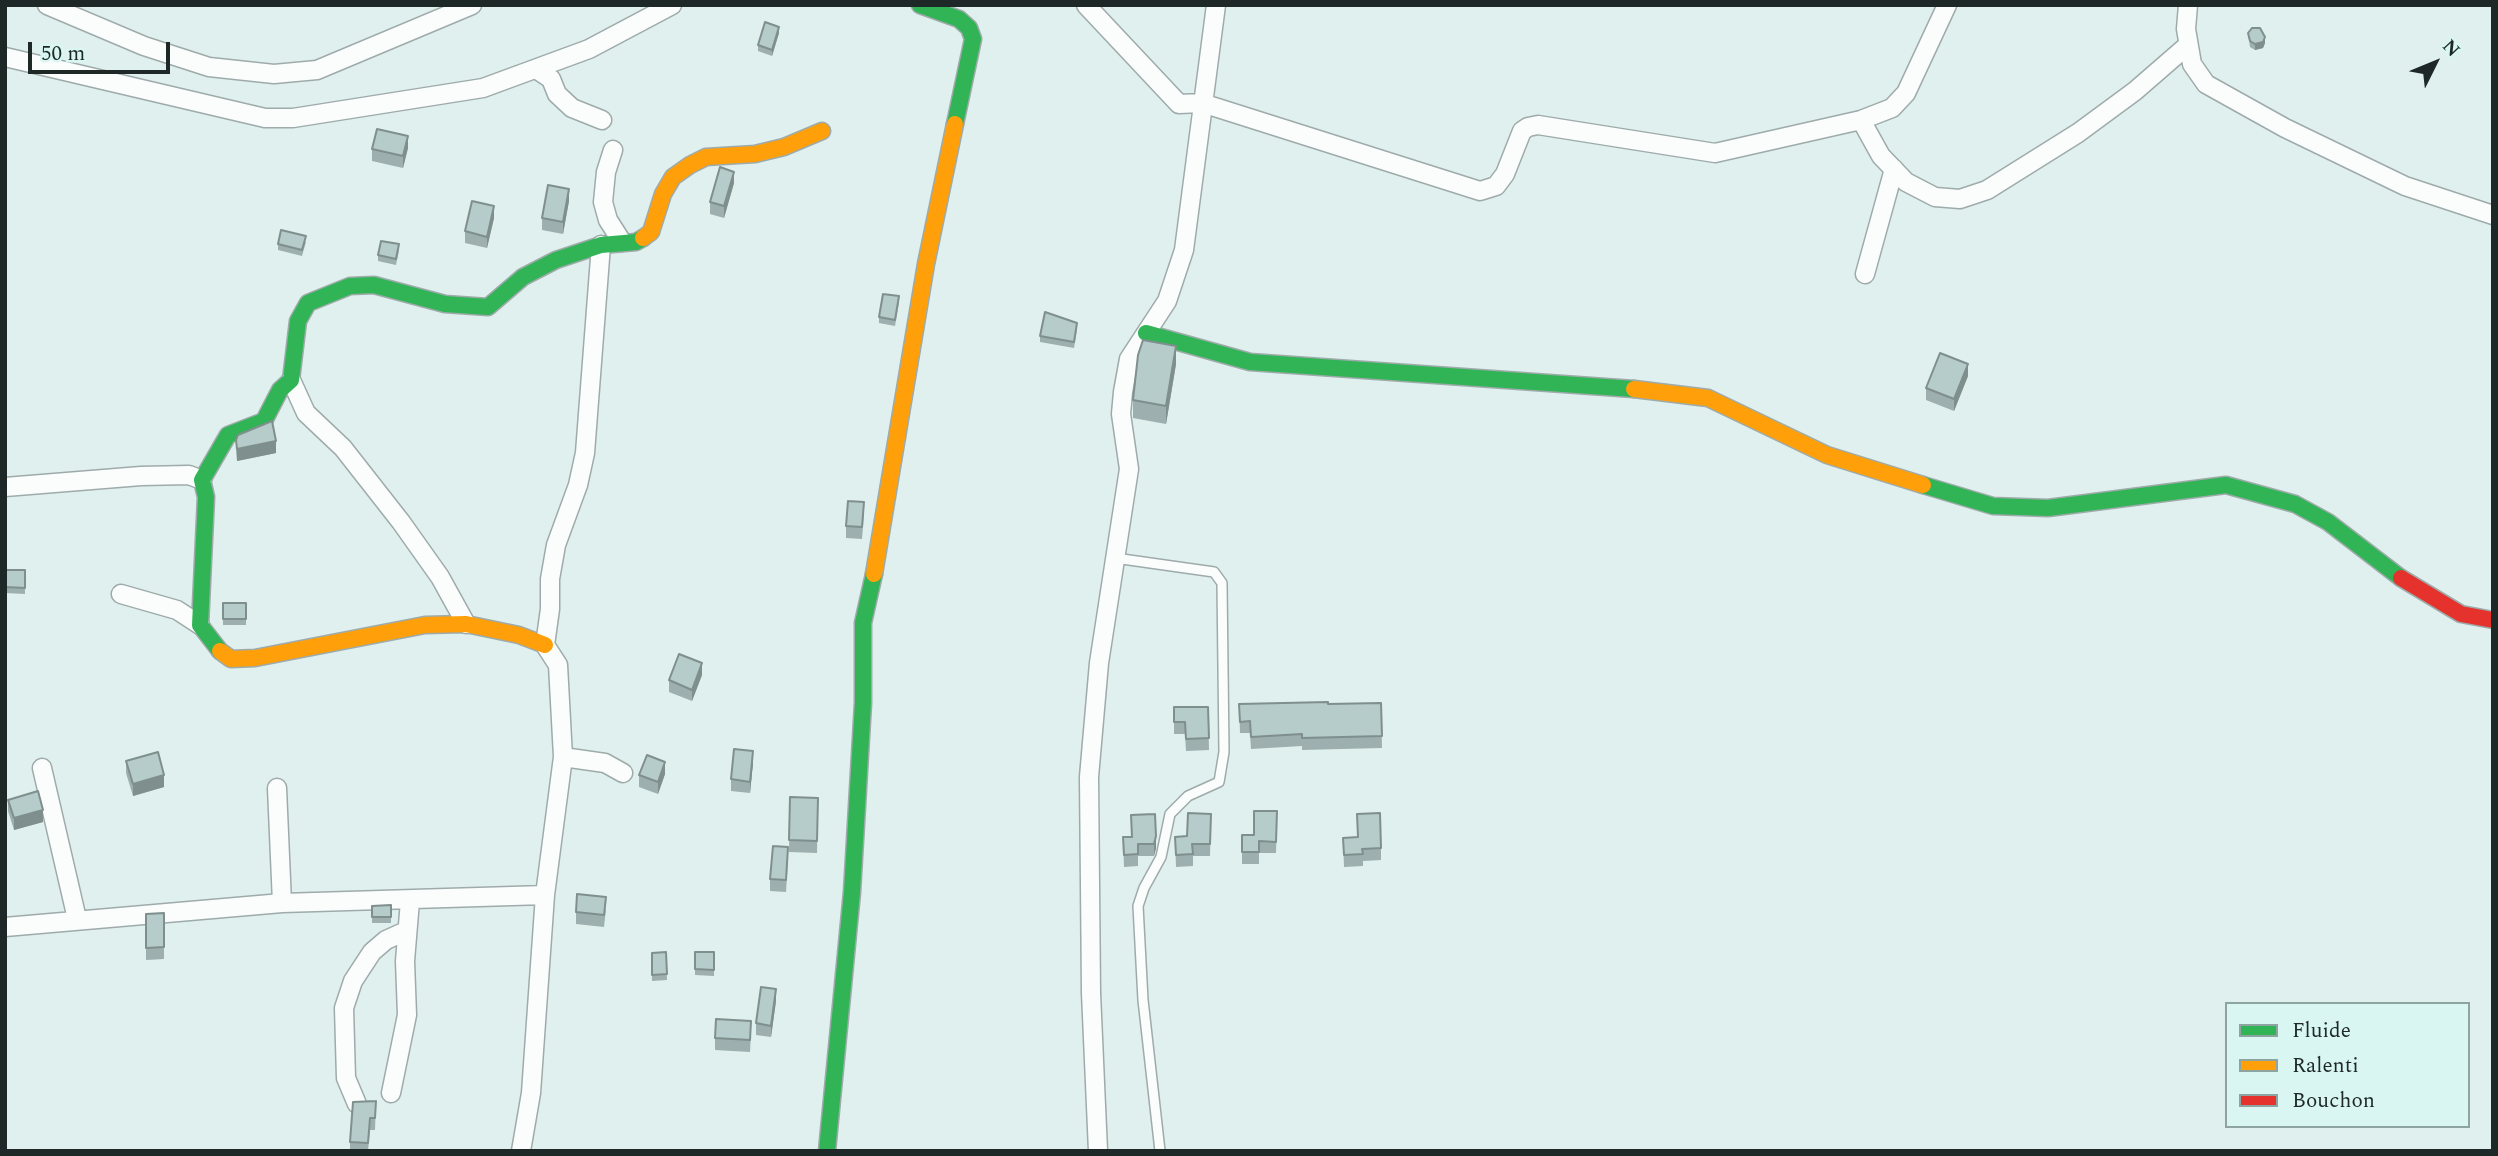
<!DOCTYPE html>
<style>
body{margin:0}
#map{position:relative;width:2498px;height:1156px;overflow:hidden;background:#dff0ee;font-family:Spectral,serif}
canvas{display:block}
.frame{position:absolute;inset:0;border:7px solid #1d2827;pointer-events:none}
.legend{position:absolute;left:2225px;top:1002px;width:245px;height:126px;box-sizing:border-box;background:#d9f6f3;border:2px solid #8ea4a1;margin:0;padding:9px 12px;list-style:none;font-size:21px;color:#1d2827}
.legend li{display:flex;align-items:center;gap:14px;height:35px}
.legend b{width:35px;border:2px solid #8ea4a1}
.north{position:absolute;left:2400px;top:28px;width:70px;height:70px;-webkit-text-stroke:5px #d9f6f3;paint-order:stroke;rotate:47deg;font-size:19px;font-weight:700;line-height:28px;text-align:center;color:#1d2827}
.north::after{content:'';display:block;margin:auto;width:24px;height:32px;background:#1d2827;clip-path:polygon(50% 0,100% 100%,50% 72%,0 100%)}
.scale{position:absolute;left:28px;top:42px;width:142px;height:32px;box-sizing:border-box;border:4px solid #1d2827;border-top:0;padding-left:9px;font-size:21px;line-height:24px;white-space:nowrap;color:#1d2827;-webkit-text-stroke:5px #d9f6f3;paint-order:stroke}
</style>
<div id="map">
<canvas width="2498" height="1156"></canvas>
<div class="frame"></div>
<ul class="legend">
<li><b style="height:9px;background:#30b455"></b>Fluide</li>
<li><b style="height:9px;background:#ff9f0a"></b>Ralenti</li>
<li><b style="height:9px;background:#e5322d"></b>Bouchon</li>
</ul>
<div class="north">N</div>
<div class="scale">50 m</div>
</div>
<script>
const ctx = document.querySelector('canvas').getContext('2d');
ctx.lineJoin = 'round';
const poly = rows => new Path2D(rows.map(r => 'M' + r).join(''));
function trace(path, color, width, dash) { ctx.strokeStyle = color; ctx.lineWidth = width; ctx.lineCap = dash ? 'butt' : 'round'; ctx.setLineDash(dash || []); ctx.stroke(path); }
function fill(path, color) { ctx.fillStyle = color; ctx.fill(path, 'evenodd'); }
const lane = poly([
 [1115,558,1214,572,1222,583,1224,752,1219,782,1188,796,1170,814,1161,857,1144,888,1138,906,1143,1000,1160,1151]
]);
const street = poly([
 [47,5,144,46,209,67,274,74,317,70,472,5],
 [1086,5,1179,104,1202,103,1480,191,1496,186,1505,174,1522,131,1528,127,1538,125,1715,153,1861,120,1892,108,1906,93,1947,5],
 [2188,5,2186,29,2192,64,2206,84,2285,128,2405,186,2493,215],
 [5,57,265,118,293,118,483,88,589,49,672,5],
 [536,69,551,79,557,94,572,108,602,120],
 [1861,120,1881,156,1906,182,1935,197,1960,199,1987,190,2078,133,2135,91,2188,45],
 [613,150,606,172,603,202,608,220,622,242],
 [1865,274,1894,169],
 [291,380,306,413,343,448,401,522,440,577,466,624],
 [5,487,141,476,189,475,202,480],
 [121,594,177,610,200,625],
 [563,757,605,763,623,773],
 [42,768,77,919],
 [277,788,282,903],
 [5,927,282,903,545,895],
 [391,1093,407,1015,405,961,410,901],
 [357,1104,346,1078,344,1008,353,981,372,952,386,940,406,931],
 [521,1151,531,1093,545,895,563,757,558,665,545,645,550,609,550,579,556,545,578,485,585,453,601,245],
 [1098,1151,1091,993,1089,777,1099,663,1129,469,1121,414,1123,392,1129,359,1167,301,1184,250,1216,5]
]);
const fast = poly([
 [920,5,959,19,969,28,973,39,955,124],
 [1146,333,1250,362,1634,389],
 [1923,485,1993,506,2048,508,2226,485,2295,504,2328,522,2401,578],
 [220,651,200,625,206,497,202,480,228,435,264,421,280,390,291,380,298,321,308,303,350,286,374,285,445,304,488,307,523,277,556,260,601,245,636,242,643,238],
 [827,1151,852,892,863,703,863,623,874,574]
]);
const slow = poly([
 [643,238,651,232,663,194,673,177,690,165,706,157,755,154,784,147,822,131],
 [1634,389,1708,398,1827,455,1923,485],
 [874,574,926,264,955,124],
 [220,651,231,659,255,658,425,625,466,624,519,635,545,645]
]);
const jam = poly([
 [2401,578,2461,614,2493,620]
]);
trace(lane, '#9eabaa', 12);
trace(street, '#9eabaa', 21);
trace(fast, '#9eabaa', 19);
trace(slow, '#9eabaa', 19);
trace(jam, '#9eabaa', 19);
trace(lane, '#fafdfc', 9);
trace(street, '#fafdfc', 18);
trace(fast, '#30b455', 16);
trace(slow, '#ff9f0a', 16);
trace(jam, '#e5322d', 16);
fill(poly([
 [779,33,772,56,758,51,758,45],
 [2248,33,2265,43,2263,48,2255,50,2250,47],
 [408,148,403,168,372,161,372,149],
 [734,183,724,218,710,214,710,202],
 [569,201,563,234,542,230,542,218],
 [494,218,487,248,465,243,465,231],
 [306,242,302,256,278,250,278,244],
 [399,250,396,265,378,261,378,255],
 [899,302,895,326,879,323,879,317],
 [1077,329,1074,348,1040,342,1040,336],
 [1176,364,1166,424,1133,418,1133,400],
 [1968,376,1954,411,1926,400,1926,388],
 [236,440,276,453,237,461,236,452],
 [864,514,862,539,846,538,846,526],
 [5,570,25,570,25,594,5,593],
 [223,603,246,603,246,625,223,625],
 [702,675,692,701,669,692,669,680],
 [1381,703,1382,748,1302,750,1302,746,1251,749,1250,733,1240,733,1239,704,1328,704],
 [1174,707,1208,707,1209,750,1186,751,1185,734,1174,734],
 [126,761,164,787,133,796,126,773],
 [753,763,750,793,731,791,731,779],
 [665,774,658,794,639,787,639,775],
 [790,797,818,798,817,853,789,852],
 [8,800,43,822,14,830,8,811],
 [1277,811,1276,853,1259,853,1259,864,1242,864,1242,835,1254,835],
 [1155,814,1156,848,1154,856,1138,856,1138,866,1124,867,1123,837,1132,837],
 [1211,814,1210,856,1193,856,1193,866,1176,867,1175,837,1187,836],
 [1343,838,1381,848,1381,860,1363,861,1363,866,1344,867],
 [788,859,786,892,770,891,770,879],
 [391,905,391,923,372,923,372,906],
 [606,909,604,927,576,924,576,912],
 [164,913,164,959,146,960,146,914],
 [666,952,667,980,652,981,652,953],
 [695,952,714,952,714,976,695,975],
 [776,1001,771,1037,756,1035,756,1023],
 [751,1033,750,1052,715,1050,715,1038],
 [376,1101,375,1130,370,1130,368,1151,350,1151,350,1142]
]), '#9dafae');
fill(poly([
 [779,27,779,33,772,56,772,50],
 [2265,37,2265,43,2263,48,2255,50,2255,44],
 [408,136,408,148,403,168,403,156],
 [734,172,734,183,724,218,724,206],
 [569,189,569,201,563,234,563,222],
 [494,206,494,218,487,248,487,237],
 [1176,346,1176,364,1166,424,1166,406],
 [1968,364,1968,376,1954,411,1954,399],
 [276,441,276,453,237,461,237,449],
 [702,663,702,675,692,701,692,690],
 [753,751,753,763,750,793,750,782],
 [665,762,665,774,658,794,658,782],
 [164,775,164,787,133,796,133,784],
 [43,810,43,822,14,830,14,818],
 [1156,836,1156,848,1154,856,1154,844],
 [776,989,776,1001,771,1037,771,1026]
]), '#7f8f8d');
const building = poly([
 [765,22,779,27,772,50,758,45,765,22],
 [2252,28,2260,28,2265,37,2263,42,2255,44,2250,41,2248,33,2252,28],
 [377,129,408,136,403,156,372,149,377,129],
 [720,167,734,172,724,206,710,202,720,167],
 [548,185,569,189,563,222,542,218,548,185],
 [472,201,494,206,487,237,465,231,472,201],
 [281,230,306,236,302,250,278,244,281,230],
 [381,241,399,244,396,259,378,255,381,241],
 [883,294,899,296,895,320,879,317,883,294],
 [1045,312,1077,323,1074,342,1040,336,1045,312],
 [1143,340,1176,346,1166,406,1133,400,1138,355,1143,340],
 [1940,353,1968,364,1954,399,1926,388,1940,353],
 [272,421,276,441,237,449,236,440,238,435,272,421],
 [848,501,864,502,862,527,846,526,848,501],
 [5,570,25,570,25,588,5,587,5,570],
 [223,603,246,603,246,619,223,619,223,603],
 [679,654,702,663,692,690,669,680,679,654],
 [1328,702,1328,704,1381,703,1382,736,1302,738,1302,734,1251,737,1250,721,1240,722,1239,704,1328,702],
 [1174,707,1208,707,1209,738,1186,739,1185,722,1174,722,1174,707],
 [734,749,753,751,750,782,731,779,734,749],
 [158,752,164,775,133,784,126,761,158,752],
 [647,755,665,762,658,782,639,775,647,755],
 [38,791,43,810,14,818,8,800,38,791],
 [790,797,818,798,817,841,789,840,790,797],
 [1254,811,1277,811,1276,842,1259,841,1259,852,1242,852,1242,835,1254,835,1254,811],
 [1188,813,1211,814,1210,844,1192,844,1193,854,1176,855,1175,837,1187,836,1188,813],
 [1380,813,1381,848,1362,849,1363,854,1344,855,1343,838,1358,837,1357,814,1380,813],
 [1155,814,1156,836,1154,844,1138,844,1138,854,1124,855,1123,837,1132,837,1131,815,1155,814],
 [773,846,788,847,786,880,770,879,773,846],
 [577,894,606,897,604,915,576,912,577,894],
 [391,905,391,917,372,917,372,906,391,905],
 [164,913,164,947,146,948,146,914,164,913],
 [666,952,667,974,652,975,652,953,666,952],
 [695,952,714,952,714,970,695,969,695,952],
 [761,987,776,989,771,1026,756,1023,761,987],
 [716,1019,751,1021,750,1040,715,1038,716,1019],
 [376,1101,375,1118,370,1118,368,1143,350,1142,353,1102,376,1101]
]);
fill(building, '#b6ccca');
trace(building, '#7f8f8d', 2);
</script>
